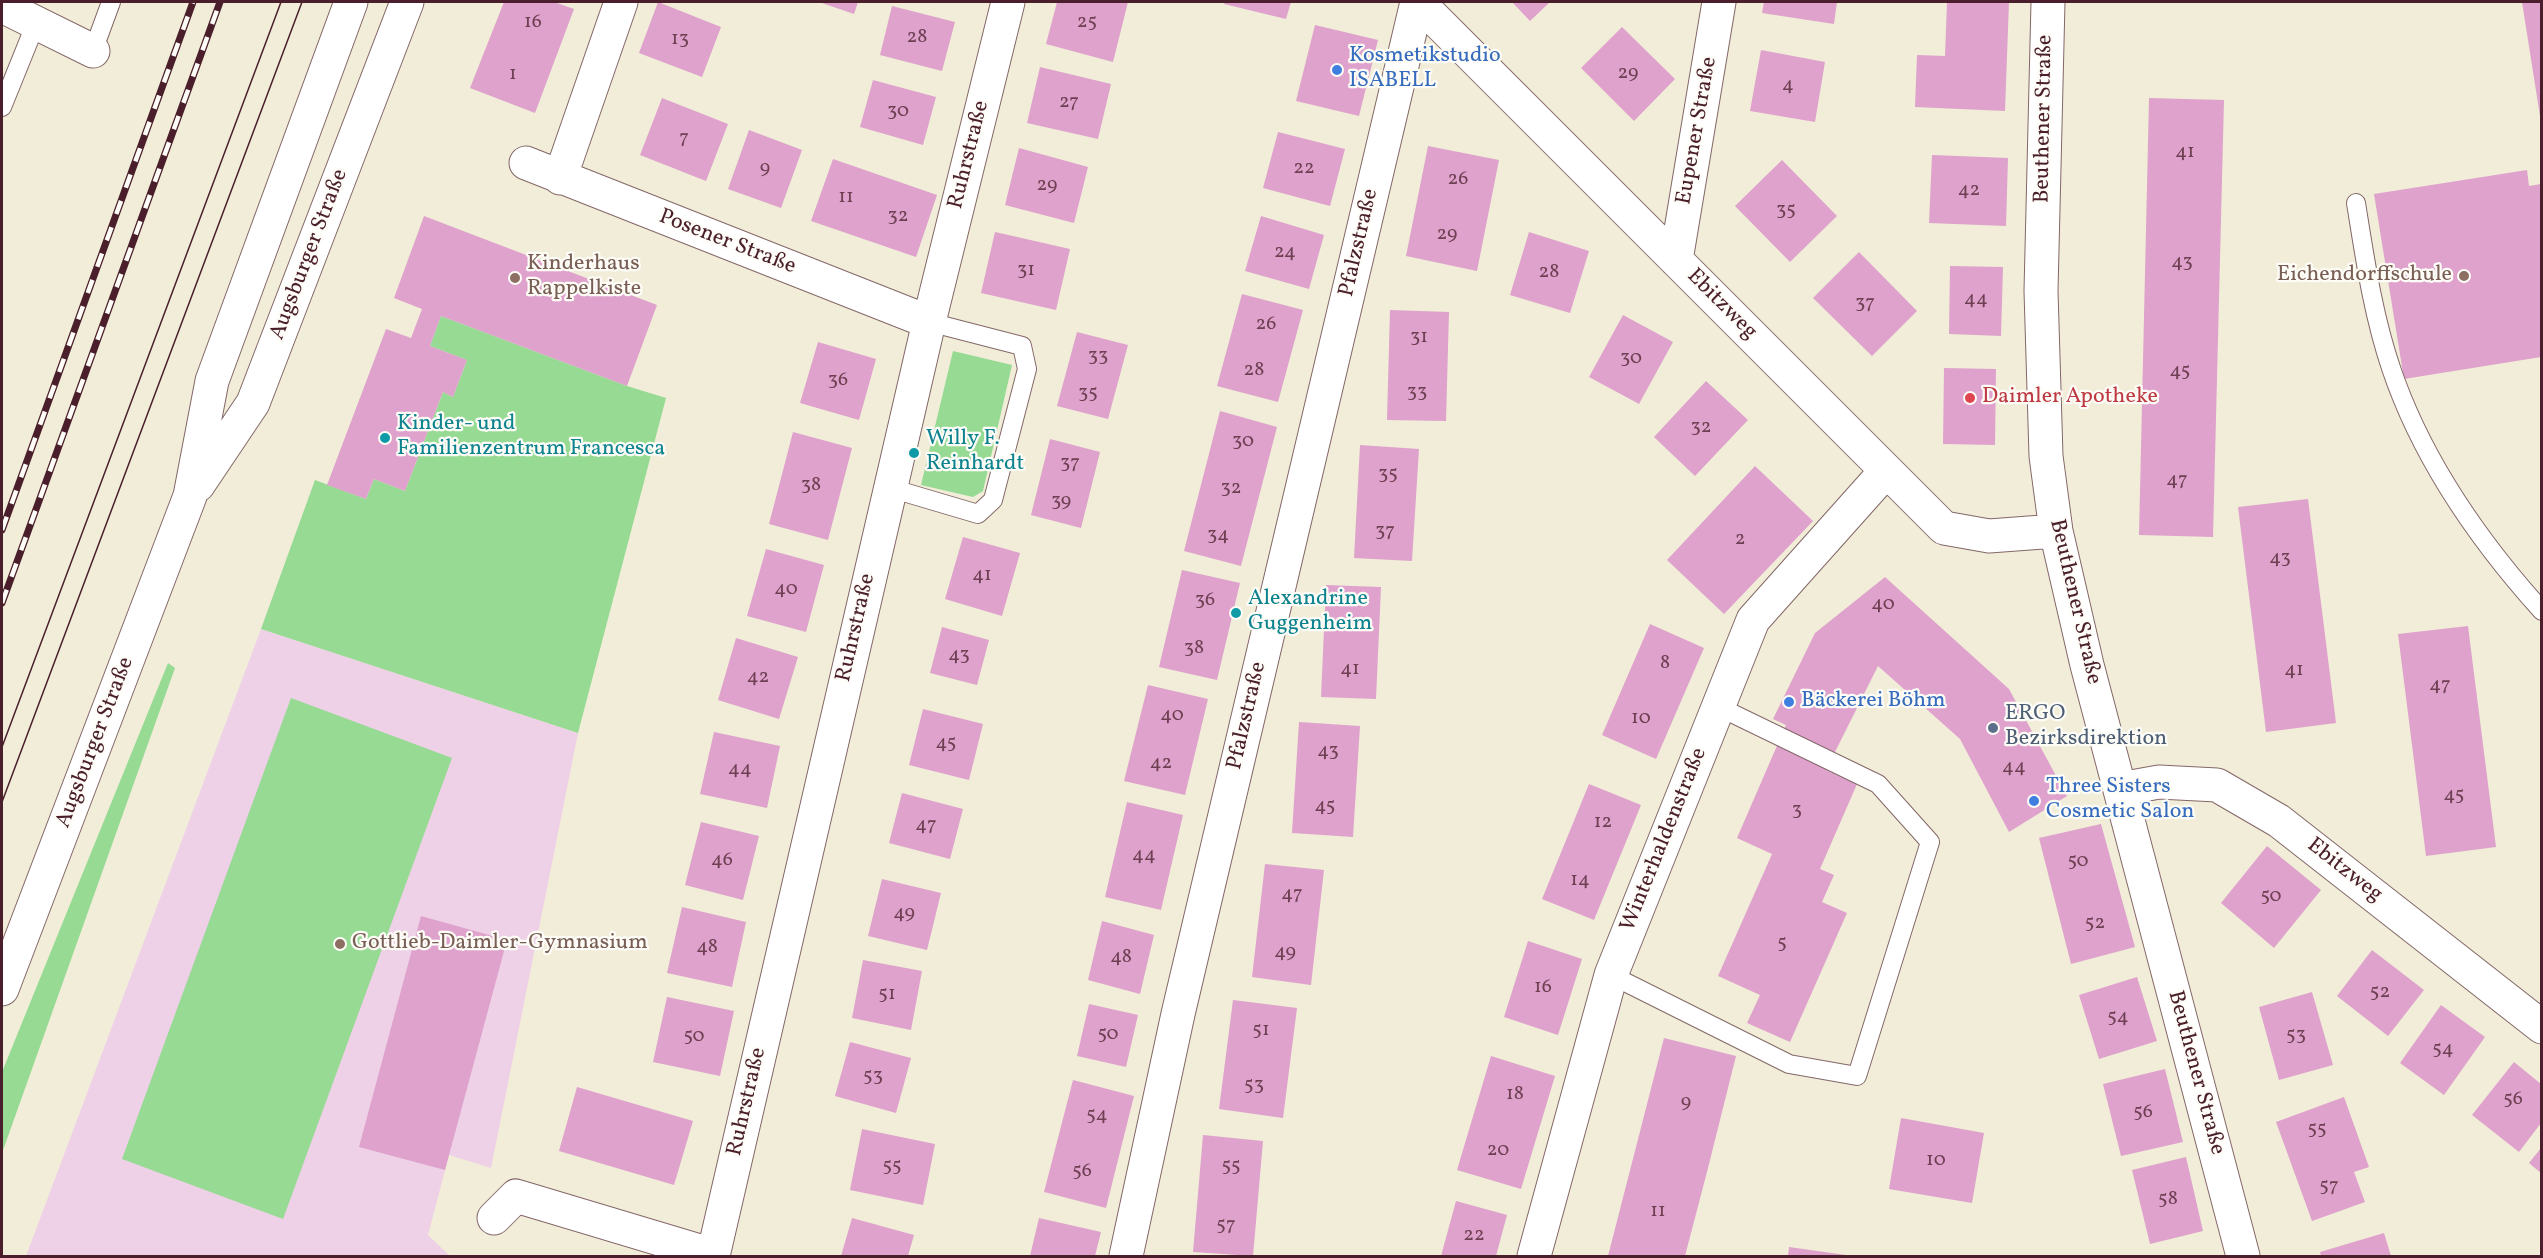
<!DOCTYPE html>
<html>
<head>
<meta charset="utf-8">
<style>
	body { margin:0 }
	#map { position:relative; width:2543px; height:1258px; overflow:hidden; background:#f1edd8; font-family:Vollkorn,serif }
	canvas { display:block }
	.frame { position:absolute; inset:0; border:3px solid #4a1f2b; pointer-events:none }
</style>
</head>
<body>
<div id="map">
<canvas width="2543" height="1258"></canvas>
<div class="frame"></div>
</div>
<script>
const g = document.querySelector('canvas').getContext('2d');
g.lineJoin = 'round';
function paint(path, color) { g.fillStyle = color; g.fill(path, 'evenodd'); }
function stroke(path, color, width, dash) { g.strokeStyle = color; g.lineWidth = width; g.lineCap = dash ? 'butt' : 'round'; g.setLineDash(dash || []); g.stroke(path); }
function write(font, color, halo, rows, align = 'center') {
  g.font = font + ' Vollkorn,serif'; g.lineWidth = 4.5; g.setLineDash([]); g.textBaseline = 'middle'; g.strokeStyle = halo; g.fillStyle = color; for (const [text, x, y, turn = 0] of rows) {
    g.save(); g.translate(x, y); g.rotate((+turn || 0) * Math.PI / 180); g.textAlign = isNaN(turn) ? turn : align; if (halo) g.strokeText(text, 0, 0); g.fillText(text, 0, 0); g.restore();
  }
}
const built = new Path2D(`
	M261,629L578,733L491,1168L449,1155L428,1235L450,1256H26Z`);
const green = new Path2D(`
	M441,316L627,386L666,398L578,733L261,629L315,480L366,499L374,479L405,491L443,392L453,397L467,360L430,346Z
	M953,351L1012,365L983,491L973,497L921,485Z
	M168,663L175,668L2,1153V1072Z
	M291,698L452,758L283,1219L122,1159Z`);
const building = new Path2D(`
	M504,2H554L574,9L535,113L470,88Z
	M658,2L721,27L702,77L639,53Z
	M819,2H858L854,14Z
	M1057,2H1128L1113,62L1046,44Z
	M1225,2H1291L1286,19L1224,4Z
	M1512,2H1550L1530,21Z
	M1764,2H1837L1834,24L1762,13Z
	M1947,2H2009L2005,111L1915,107L1917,55L1945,56Z
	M2522,2H2541V116H2540Z
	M892,6L955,22L942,71L880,55Z
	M1315,25L1378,40L1359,116L1296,101Z
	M1622,27L1675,79L1634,121L1581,68Z
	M1761,50L1825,62L1815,122L1750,111Z
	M1040,67L1111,84L1098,139L1027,123Z
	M873,80L936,97L923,145L860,127Z
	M662,98L728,124L706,181L640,155Z
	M2149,98L2224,100L2213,537L2139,535Z
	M749,130L802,150L781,208L728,189Z
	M1278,132L1345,149L1330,206L1263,188Z
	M1428,146L1499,160L1477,271L1406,256Z
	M1019,148L1088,167L1074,223L1005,205Z
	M1932,155L2008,158L2006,226L1929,223Z
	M833,159L937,195L916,257L811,221Z
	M1782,160L1837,216L1790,262L1735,206Z
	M2527,170L2529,186L2541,184V357L2404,379L2374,194Z
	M424,216L657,305L627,386L441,316L430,346L467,360L453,397L443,392L405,491L374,479L366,499L327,485L386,329L411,338L422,309L394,298Z
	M1261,216L1324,235L1309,289L1245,271Z
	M995,232L1070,249L1056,310L981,293Z
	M1529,232L1589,251L1570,313L1510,295Z
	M1859,252L1917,311L1872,356L1813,298Z
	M1950,266L2003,267L2001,336L1949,334Z
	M1242,294L1303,310L1278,402L1217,386Z
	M1390,310L1449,312L1446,421L1387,420Z
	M1623,315L1673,342L1639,404L1589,377Z
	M1077,332L1128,345L1108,419L1057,406Z
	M818,342L876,359L859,420L800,403Z
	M1944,368L1996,369L1995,445L1943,444Z
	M1706,381L1748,420L1695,476L1654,437Z
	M1220,411L1277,427L1241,566L1184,551Z
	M793,432L852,448L828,540L769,524Z
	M1050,439L1100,452L1081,528L1031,515Z
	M1360,445L1419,449L1412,561L1354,558Z
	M1755,466L1813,521L1724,614L1667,560Z
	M2308,499L2336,723L2266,732L2238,507Z
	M963,537L1020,553L1002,616L945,599Z
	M766,549L824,565L806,632L747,616Z
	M1182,570L1240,583L1217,680L1159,667Z
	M1885,577L2009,689L2067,796L2009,832L1960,739L1878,666L1826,770L1857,784L1820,869L1834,875L1822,902L1847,913L1790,1042L1747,1023L1760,995L1718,976L1772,854L1737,838L1786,725L1773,719L1815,633Z
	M1326,585L1381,587L1376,699L1321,697Z
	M1650,624L1704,648L1656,759L1602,735Z
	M2468,626L2496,847L2426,856L2398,634Z
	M942,627L989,640L977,685L930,673Z
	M736,638L798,657L779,719L718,700Z
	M1148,685L1208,699L1185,795L1124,781Z
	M923,709L983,724L969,780L909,765Z
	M1299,722L1360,726L1353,837L1292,833Z
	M714,732L780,746L767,808L700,794Z
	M1589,784L1641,805L1594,920L1542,899Z
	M902,793L963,809L950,859L889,843Z
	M1127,802L1183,815L1161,910L1105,897Z
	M701,822L759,836L743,900L685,885Z
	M2101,824L2135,947L2071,964L2039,838Z
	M2267,846L2321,890L2274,948L2221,903Z
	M1265,864L1324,870L1311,985L1252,977Z
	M882,879L941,893L927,950L868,936Z
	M682,907L746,922L732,987L667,973Z
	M421,916L507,940L445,1170L359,1147Z
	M1102,921L1154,935L1140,994L1088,980Z
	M1528,941L1582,959L1558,1035L1504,1017Z
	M2372,950L2424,990L2388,1036L2337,996Z
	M863,960L922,971L911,1030L852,1018Z
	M2137,977L2157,1041L2099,1059L2079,995Z
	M2312,992L2333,1065L2279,1080L2259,1007Z
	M667,997L734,1011L720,1076L653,1062Z
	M1233,1000L1297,1008L1283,1118L1219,1109Z
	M1089,1004L1138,1015L1126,1067L1077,1056Z
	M2441,1005L2485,1037L2444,1095L2400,1063Z
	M1664,1038L1736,1056L1708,1168L1685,1256H1608Z
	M850,1042L911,1058L896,1113L835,1096Z
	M1491,1056L1555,1076L1521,1189L1457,1170Z
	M2514,1062L2541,1084V1123L2519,1152L2472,1115Z
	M2165,1069L2183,1142L2121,1156L2103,1084Z
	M1073,1080L1134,1096L1106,1208L1044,1192Z
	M577,1087L693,1121L674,1185L559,1151Z
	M2344,1097L2369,1167L2354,1172L2365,1202L2312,1221L2276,1122Z
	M1901,1118L1984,1133L1972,1203L1889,1189Z
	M862,1129L935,1144L923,1205L850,1190Z
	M1203,1135L1263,1141L1253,1256L1193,1252Z
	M2541,1148V1173L2529,1163Z
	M2186,1157L2203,1231L2150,1244L2132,1170Z
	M1456,1201L1507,1215L1496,1256H1441Z
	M852,1218L914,1235L908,1256H841Z
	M1039,1218L1101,1232L1095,1256H1030Z
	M2384,1233L2391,1256H2321L2320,1252Z
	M1789,1247L1846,1255L1845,1256H1788Z`);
const service = new Path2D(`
	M93,51L111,2
	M2,107L36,23
	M2356,203C2365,259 2373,315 2391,368C2422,460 2478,540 2542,611
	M890,488L978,514L993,500L1027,369L1022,346L929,322
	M1611,975L1789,1064L1857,1076L1930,842L1878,784L1719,707`);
const minor = new Path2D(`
	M1418,2L1944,528L1989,536L2056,531
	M2048,2L2041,291L2046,456L2056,531L2087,665L2243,1256
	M2,6L93,51
	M526,163L929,322
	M560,178L621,2
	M1676,260L1719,2
	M2120,789L2159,782L2217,785L2279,821L2542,1027
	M494,1218L516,1196L713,1255
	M713,1256L929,322L1008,2
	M1126,1256L1178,1014L1417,2
	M1534,1256L1611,975L1753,620L1886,471`);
const secondary = new Path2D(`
	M198,485L253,403L407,2
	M2,989L190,496L212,381L351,2`);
const tram = new Path2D(`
	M2,747L281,2
	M2,802L302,2`);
const rail = new Path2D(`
	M2,530L193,2
	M2,603L220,2`);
const markers = [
	[1337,70,6,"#3f7fe0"],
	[2464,276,6,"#8d6e63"],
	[515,278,6,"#8d6e63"],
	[1970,398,6,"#e0444e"],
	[385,438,6,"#0f9aa8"],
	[914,453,6,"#0f9aa8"],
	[1236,613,6,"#0f9aa8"],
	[1789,702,6,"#3f7fe0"],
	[1993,728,6,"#5c6f8a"],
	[2034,801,6,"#3f7fe0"],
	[340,944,6,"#8d6e63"]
];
const numberNames = [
	["16",533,23],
	["25",1087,23],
	["28",917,38],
	["13",680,40],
	["29",1628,74],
	["1",513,75],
	["4",1788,86],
	["27",1069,103],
	["30",898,112],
	["7",684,139],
	["41",2185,153],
	["9",765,169],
	["22",1304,169],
	["26",1458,180],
	["29",1047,186],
	["42",1969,191],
	["11",846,198],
	["35",1786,211],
	["32",898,217],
	["29",1447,235],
	["24",1285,253],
	["43",2182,263],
	["31",1026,271],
	["28",1549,273],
	["44",1976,300],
	["37",1865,304],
	["26",1266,325],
	["31",1419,338],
	["33",1098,357],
	["30",1631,359],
	["28",1254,371],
	["45",2180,372],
	["36",838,381],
	["33",1417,393],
	["35",1088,394],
	["32",1701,428],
	["30",1243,442],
	["37",1070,464],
	["35",1388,475],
	["47",2177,481],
	["38",811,486],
	["32",1231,489],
	["39",1061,502],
	["37",1385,532],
	["34",1218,536],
	["2",1740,540],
	["43",2280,559],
	["41",982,576],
	["40",786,590],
	["36",1205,601],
	["40",1883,605],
	["38",1194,649],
	["43",959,656],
	["8",1665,664],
	["41",1350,670],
	["41",2294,671],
	["42",758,678],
	["47",2440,686],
	["40",1172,716],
	["10",1641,719],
	["45",946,744],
	["43",1328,752],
	["42",1161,764],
	["44",2014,768],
	["44",740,770],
	["45",2454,796],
	["45",1325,807],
	["3",1797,811],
	["12",1603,823],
	["47",926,826],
	["44",1144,856],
	["46",722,861],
	["50",2078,862],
	["14",1580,881],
	["47",1292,895],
	["50",2271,897],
	["49",904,914],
	["52",2095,924],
	["5",1782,944],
	["48",707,948],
	["49",1285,953],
	["48",1121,958],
	["16",1543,988],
	["52",2380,993],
	["51",887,995],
	["54",2118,1018],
	["51",1261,1031],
	["50",1108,1035],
	["53",2296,1036],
	["50",694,1037],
	["54",2443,1050],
	["53",873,1077],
	["53",1254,1086],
	["18",1515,1095],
	["56",2513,1100],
	["9",1686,1103],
	["56",2143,1113],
	["54",1097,1116],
	["55",2317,1130],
	["20",1498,1151],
	["10",1936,1161],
	["55",892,1167],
	["55",1231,1167],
	["56",1082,1172],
	["57",2329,1187],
	["58",2168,1200],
	["11",1658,1212],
	["57",1226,1226],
	["22",1474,1236]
];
const shopNames = [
	["Kosmetikstudio",1349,57],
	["ISABELL",1349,82],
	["Bäckerei Böhm",1801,702],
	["Three Sisters",2046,788],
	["Cosmetic Salon",2046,813]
];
const streetNames = [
	["Beuthener Straße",2045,119,-89],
	["Eupener Straße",1698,131,-80],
	["Ruhrstraße",970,155,-76],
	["Posener Straße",727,243,21],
	["Pfalzstraße",1360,243,-77],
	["Augsburger Straße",310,255,-69],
	["Ebitzweg",1721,305,45],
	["Beuthener Straße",2074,602,77],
	["Ruhrstraße",857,628,-77],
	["Pfalzstraße",1248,716,-77],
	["Augsburger Straße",96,743,-69],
	["Winterhaldenstraße",1665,840,-68],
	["Ebitzweg",2344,871,38],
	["Beuthener Straße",2195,1073,75],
	["Ruhrstraße",748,1102,-77]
];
const educationNames = [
	["Kinderhaus",527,265],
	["Rappelkiste",527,290],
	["Eichendorffschule",2452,276,"right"],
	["Gottlieb-Daimler-Gymnasium",352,944]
];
const healthNames = [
	["Daimler Apotheke",1982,398]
];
const cultureNames = [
	["Kinder- und",397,425],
	["Familienzentrum Francesca",397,450],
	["Willy F.",926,440],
	["Reinhardt",926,465],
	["Alexandrine",1248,600],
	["Guggenheim",1248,625]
];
const serviceNames = [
	["ERGO",2005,715],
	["Bezirksdirektion",2005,740]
];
paint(built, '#eed0e7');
paint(green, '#96da93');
paint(building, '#dea2cc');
stroke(service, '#846768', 20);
stroke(minor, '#846768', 35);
stroke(secondary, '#846768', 35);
stroke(service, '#fff', 18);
stroke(minor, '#fff', 33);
stroke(secondary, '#fff', 33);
stroke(tram, '#4a1f2b', 1.5);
stroke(rail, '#4a1f2b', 7);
stroke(rail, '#fdfcf7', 4.5, [14]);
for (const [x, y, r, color] of markers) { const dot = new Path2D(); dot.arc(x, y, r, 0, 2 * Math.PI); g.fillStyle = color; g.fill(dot); stroke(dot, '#fdfcf7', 2); }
write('20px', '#6f4053', null, numberNames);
write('22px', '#366cbe', '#fdfcf7', shopNames, 'left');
write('22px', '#4a1f2b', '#fdfcf7', streetNames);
write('22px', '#785e54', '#fdfcf7', educationNames, 'left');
write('22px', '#be3a42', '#fdfcf7', healthNames, 'left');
write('22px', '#0d838f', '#fdfcf7', cultureNames, 'left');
write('22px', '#4e5e75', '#fdfcf7', serviceNames, 'left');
</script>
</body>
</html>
